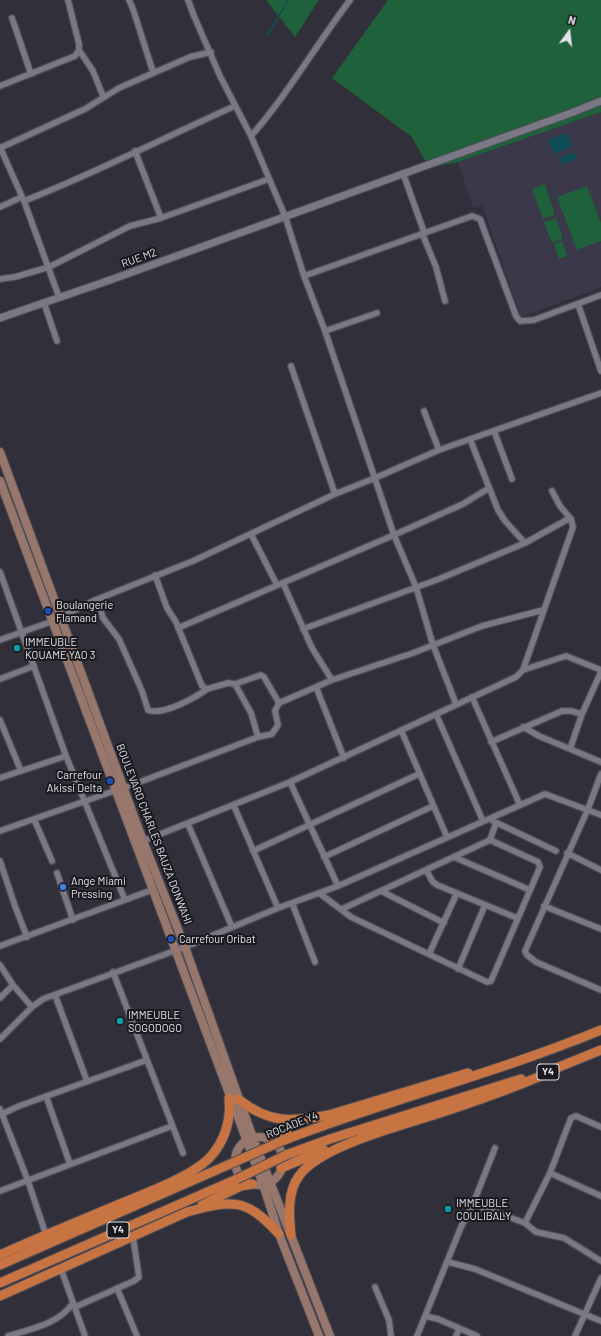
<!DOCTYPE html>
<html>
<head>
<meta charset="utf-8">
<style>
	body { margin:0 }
	#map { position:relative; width:601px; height:1336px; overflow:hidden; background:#31303a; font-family:Barlow,sans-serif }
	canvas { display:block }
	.north { position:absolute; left:549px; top:12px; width:40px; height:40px; -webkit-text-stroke:3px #19181d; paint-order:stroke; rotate:15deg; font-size:11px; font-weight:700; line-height:16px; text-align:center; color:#e3e2e9 }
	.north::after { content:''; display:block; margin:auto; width:14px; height:18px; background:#e3e2e9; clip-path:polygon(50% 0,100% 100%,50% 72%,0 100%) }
</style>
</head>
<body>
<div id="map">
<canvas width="601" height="1336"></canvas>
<div class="north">N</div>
</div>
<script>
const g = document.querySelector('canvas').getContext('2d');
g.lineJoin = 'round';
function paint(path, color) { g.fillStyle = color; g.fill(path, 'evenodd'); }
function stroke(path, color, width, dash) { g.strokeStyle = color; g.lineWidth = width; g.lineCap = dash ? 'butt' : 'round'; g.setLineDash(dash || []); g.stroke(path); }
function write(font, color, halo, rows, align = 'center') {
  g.font = font + ' Barlow,sans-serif'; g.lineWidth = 4; g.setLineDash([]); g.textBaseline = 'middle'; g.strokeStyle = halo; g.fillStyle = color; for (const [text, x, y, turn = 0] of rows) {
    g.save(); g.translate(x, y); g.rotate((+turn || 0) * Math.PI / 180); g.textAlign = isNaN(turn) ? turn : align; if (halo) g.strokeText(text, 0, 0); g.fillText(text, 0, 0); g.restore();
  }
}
const built = new Path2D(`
	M601,112V287L521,317L482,205L473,208L458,162Z`);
const green = new Path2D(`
	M266,0H319L295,37Z
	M388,0H601V112L458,162L429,168L412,137L332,78Z
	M545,184L555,215L543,219L532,189Z
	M587,186L601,223V241L577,250L557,197Z
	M556,218L563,239L552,243L544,222Z
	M562,241L567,256L559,259L554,244Z`);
const water = new Path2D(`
	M567,133L573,146L554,154L548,140Z
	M574,152L576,159L562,165L559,158Z`);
const stream = new Path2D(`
	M267,36L288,0`);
const minor = new Path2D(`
	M129,0L133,9L153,72
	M188,0L194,16L220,76L251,136L285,216L304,276L325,331L394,535L416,587L433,645L456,704
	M12,18L31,74
	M79,50L93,71L103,96
	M0,86L75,56L79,50V44L68,0
	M251,136C288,94 316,45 350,0
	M0,147L24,201L59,297
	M0,148L85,109L119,88L190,57L211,52
	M135,151L161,218
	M403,173L424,232
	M24,201C96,173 165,137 235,106
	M0,207L22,197
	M422,233L436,267L445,301
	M304,276L472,216L480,219L516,316L520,321L534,320L601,295
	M0,279L15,277L49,267L130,226L161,218L269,179
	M44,303L57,341
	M578,304L601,371
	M325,331L377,313
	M291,366L335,494
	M424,411L439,450
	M494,431L512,479
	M470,439L498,510L505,521L525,543L570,518
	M251,534L277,585
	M0,572L66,756L125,900
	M155,575L167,608L176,622L202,686L207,689L228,683L235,684L251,713L258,737
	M283,583L312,648L332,680
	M98,600L103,618L119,639L142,691L148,710C162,716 195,698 207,689
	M178,628L394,535L463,504L489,488
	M303,629L439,579L525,543
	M0,640L53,621L93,601L193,561L335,494L375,478L439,450L601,393
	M523,670L566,656L601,670
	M0,679L34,666
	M235,684L261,675L264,677L279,703
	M316,687L344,758
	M472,697L520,805
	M436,714L483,821
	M0,720L21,771
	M523,727L539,736L601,762
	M401,730L447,837
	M491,742L562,711H571L582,714
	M570,749L582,714L601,672
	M601,774L588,809L525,951L527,955L536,962L601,990
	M0,778L66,756
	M290,782L338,886
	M124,788L258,737L272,734L278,725L275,711L279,703L332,680L413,653L482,626L543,610
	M234,806L278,908
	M34,819L52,861
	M493,821L556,851
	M188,824L232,927
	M0,831L114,791
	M143,841L290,782L516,677L523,670L573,527L571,519L560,506L552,491
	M253,851L419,774
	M567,853L601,870
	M324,857L433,806
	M454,857L530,890
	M0,861L15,906L27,937
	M426,870L433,882L437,885L517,918
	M57,873L73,920
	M381,891L444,923
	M319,893L351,917L487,982L491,981L540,867L538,862L490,840
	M292,903L315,962
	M544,906L601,929
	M342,909L490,840L496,823
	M0,946L152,890
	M429,954L457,893
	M0,965L13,985L32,1007
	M458,969L485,905
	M113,972L183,1153
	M55,995L87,1081
	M0,998L13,985
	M0,1039L32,1007L43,999L185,947L278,908L338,886L545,794L601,815
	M46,1096L70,1164
	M0,1109L28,1181L46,1235
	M0,1115L19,1106L147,1060
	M601,1127L576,1116L571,1118L550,1173L601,1196
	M0,1191L172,1126
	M473,1204L525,1223L536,1232L564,1238L601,1261
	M525,1223L550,1173
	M448,1262L475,1269L601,1321
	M61,1269L85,1336
	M375,1287L389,1320L391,1336
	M117,1288L137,1336
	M75,1307L134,1281L139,1277L133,1237
	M425,1316L438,1319L477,1336
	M8,1336C31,1329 59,1324 73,1303
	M417,1336L461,1227L473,1204L495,1148
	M456,1336L459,1329
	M575,1336L601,1278`);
const tertiary = new Path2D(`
	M0,318L113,279L571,113L601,101`);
const secondary = new Path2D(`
	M0,452L143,841L185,947L253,1138L330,1336
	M0,481L263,1184L279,1234L319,1336
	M235 1161a24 24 0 1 1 48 0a24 24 0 1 1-48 0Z`);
const trunk = new Path2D(`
	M549,1071L601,1050
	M238,1099C270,1124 291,1122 329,1115L468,1073
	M271,1141L287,1133
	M282,1141C387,1100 497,1073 601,1030
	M286,1155L330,1139L521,1079
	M281,1168L324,1150
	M202,1205L241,1186L252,1184
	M291,1235C289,1217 287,1192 299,1176C321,1144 412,1123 449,1110C485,1098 520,1086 554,1070
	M0,1255C38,1238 77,1222 115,1206C141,1195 195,1176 212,1155C226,1138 231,1119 229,1098
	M0,1265L230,1164
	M0,1283L237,1179
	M0,1296L187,1212C233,1200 245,1197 279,1234`);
const trunkBridge = new Path2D(`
	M230,1164L282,1141
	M237,1179L286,1155`);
const markers = [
	[48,611,4,"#1a4fb4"],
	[17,648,4,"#0f9aa8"],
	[110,781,4,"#1a4fb4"],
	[63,887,4,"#3f7fe0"],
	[171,939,4,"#1a4fb4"],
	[120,1021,4,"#0f9aa8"],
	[448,1209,4,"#0f9aa8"]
];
const shields = [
	[548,1072,22],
	[118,1230,22]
];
const shieldNames = [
	["Y4",548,1072],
	["Y4",118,1230]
];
const streetNames = [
	["RUE M2",139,258,-20],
	["BOULEVARD CHARLES BAUZA DONWAHI",154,834,69],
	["ROCADE Y4",292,1125,-22]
];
const poiNames = [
	["Boulangerie",56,605],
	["Flamand",56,618],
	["IMMEUBLE",25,642],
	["KOUAME YAO 3",25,655],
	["Carrefour",102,775,"right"],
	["Akissi Delta",102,788,"right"],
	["Ange Miami",71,881],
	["Pressing",71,894],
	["Carrefour Oribat",179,939],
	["IMMEUBLE",128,1015],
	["SOGODOGO",128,1028],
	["IMMEUBLE",456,1203],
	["COULIBALY",456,1216]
];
paint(built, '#3b3849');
paint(green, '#1e613a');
paint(water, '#0f4e57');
stroke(stream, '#0f4e57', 1.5);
stroke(minor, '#4e4d55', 8);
stroke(tertiary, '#4e4d55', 9);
stroke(secondary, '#4e4d55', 10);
stroke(trunk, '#4e4d55', 11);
stroke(minor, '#7a7885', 5.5);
stroke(tertiary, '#7a7885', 7);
stroke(secondary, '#97766c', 8);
stroke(trunk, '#c87442', 9);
stroke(trunkBridge, '#4e4d55', 11, []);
stroke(trunkBridge, '#c87442', 9);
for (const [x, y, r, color] of markers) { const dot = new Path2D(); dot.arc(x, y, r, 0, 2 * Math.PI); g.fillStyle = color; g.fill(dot); stroke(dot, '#19181d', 1.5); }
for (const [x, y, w] of shields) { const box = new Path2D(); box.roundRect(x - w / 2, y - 8, w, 16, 3); g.fillStyle = '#19181d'; g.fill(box); stroke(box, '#e3e2e9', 1); }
write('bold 10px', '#e3e2e9', null, shieldNames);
write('11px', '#e3e2e9', '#19181d', streetNames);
write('11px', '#e3e2e9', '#19181d', poiNames, 'left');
</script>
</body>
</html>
